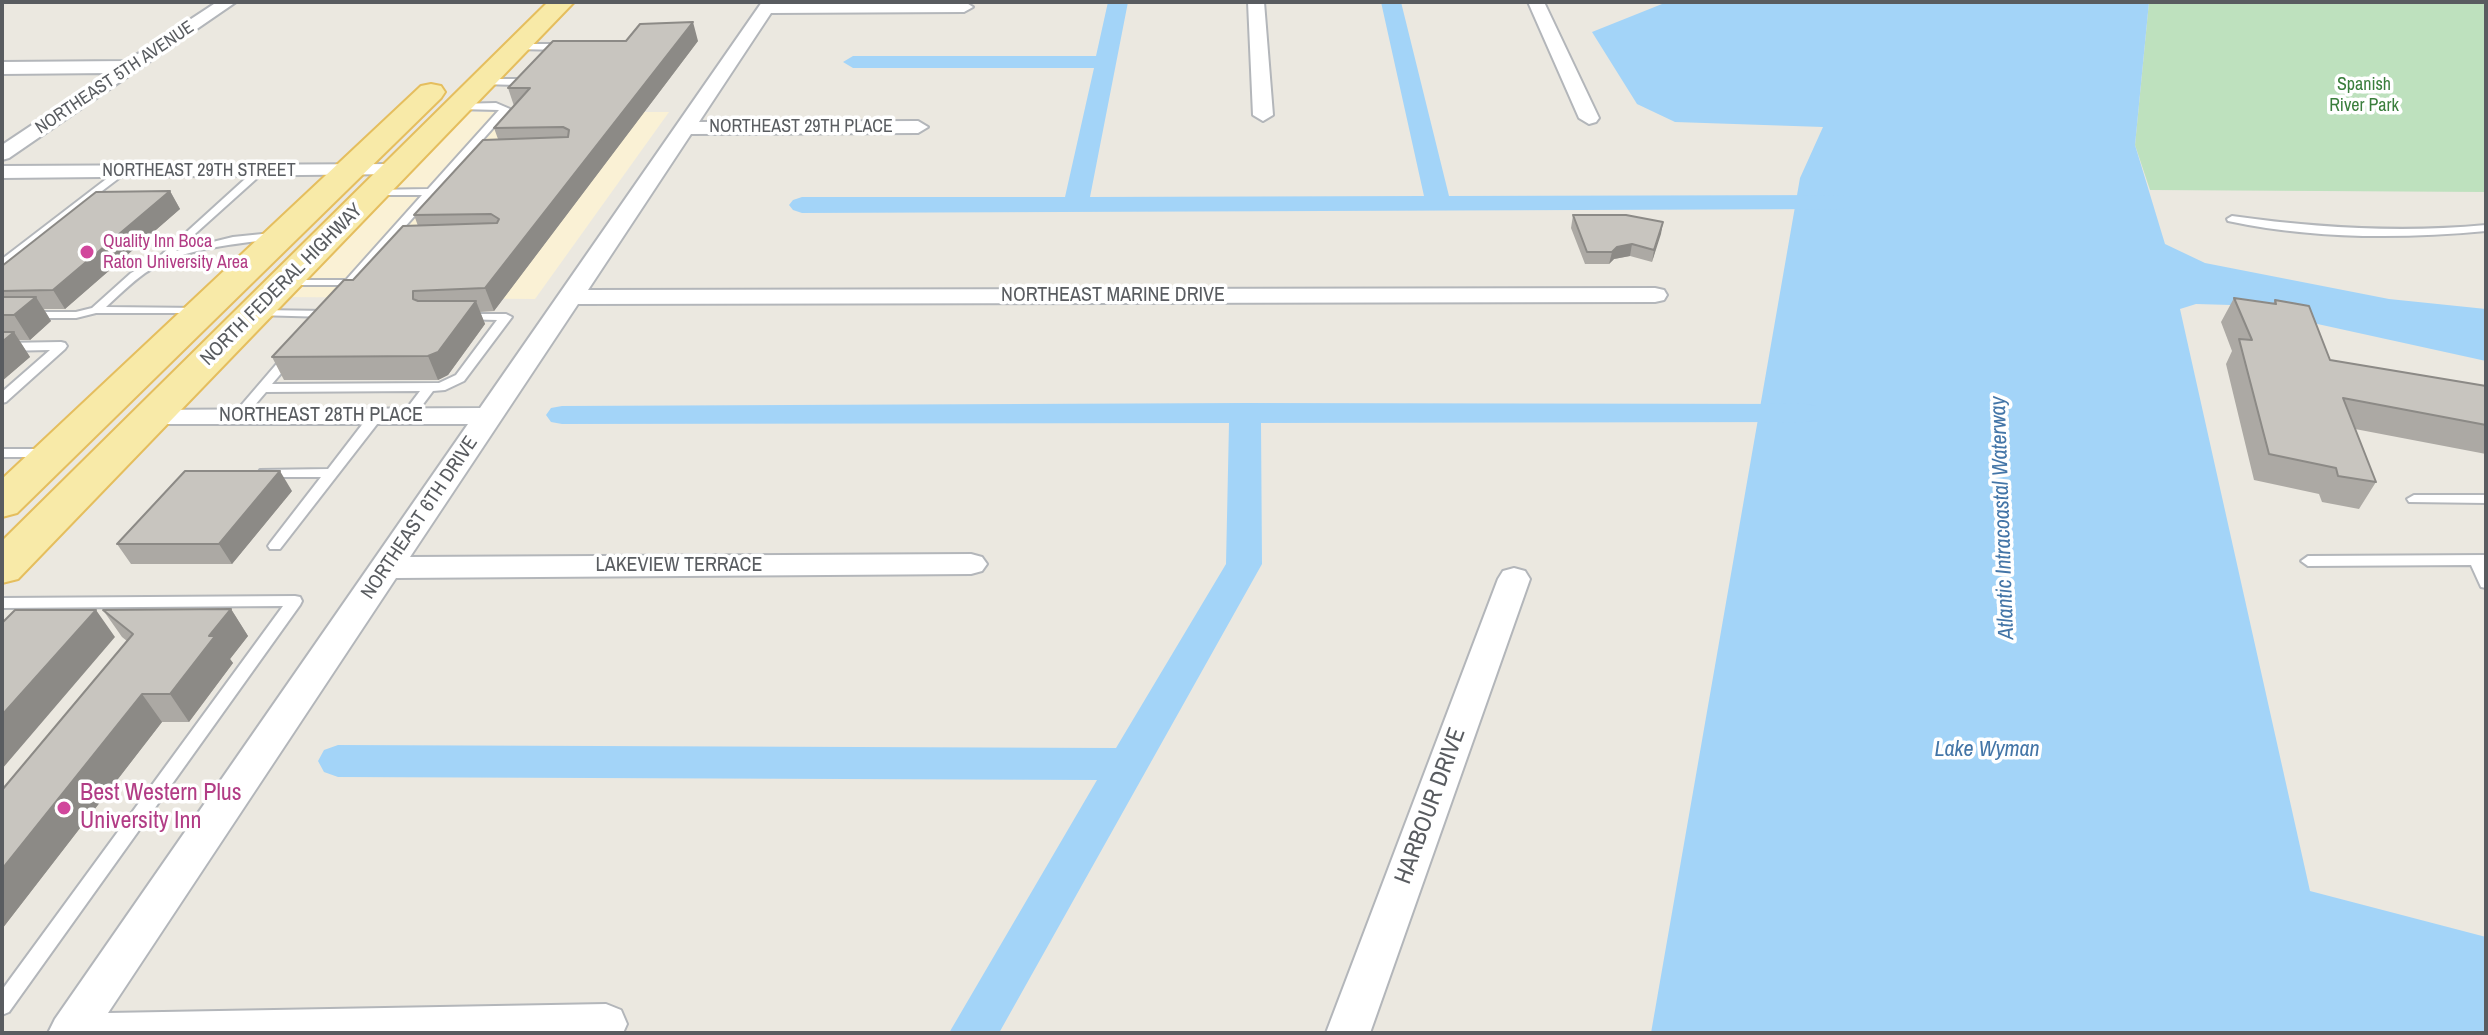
<!DOCTYPE html>
<html>
<head>
<meta charset="utf-8">
<style>
	body { margin:0 }
	#map { position:relative; width:2488px; height:1035px; overflow:hidden; background:#ebe8e0; font-family:"Archivo Narrow",sans-serif }
	canvas { display:block }
	.frame { position:absolute; inset:0; border:4px solid #595c60; pointer-events:none }
</style>
</head>
<body>
<div id="map">
<canvas width="2488" height="1035"></canvas>
<div class="frame"></div>
</div>
<script>
const g = document.querySelector('canvas').getContext('2d');
g.lineJoin = 'round';
function paint(path, color) { g.fillStyle = color; g.fill(path, 'evenodd'); }
function stroke(path, color, width, dash) { g.strokeStyle = color; g.lineWidth = width; g.lineCap = dash ? 'butt' : 'round'; g.setLineDash(dash || []); g.stroke(path); }
function write(font, color, halo, rows, align = 'center') {
  g.font = font + ' "Archivo Narrow",sans-serif'; g.lineWidth = 7; g.setLineDash([]); g.textBaseline = 'middle'; g.strokeStyle = halo; g.fillStyle = color; for (const [text, x, y, turn = 0] of rows) {
    g.save(); g.translate(x, y); g.rotate((+turn || 0) * Math.PI / 180); g.textAlign = isNaN(turn) ? turn : align; if (halo) g.strokeText(text, 0, 0); g.fillText(text, 0, 0); g.restore();
  }
}
const commercial = new Path2D(`
	M468,112H669L535,299L285,297Z`);
const green = new Path2D(`
	M2149,2H2486V192L2150,190L2135,145Z`);
const water = new Path2D(`
	M1667,2H2149L2135,145L2165,244L2205,263L2389,299L2486,309V361L2231,305L2196,304L2180,309L2310,891L2486,937V1033H1651L1800,178L1823,127L1675,122L1637,104L1592,32Z`);
const canal = new Path2D(`
	M1108,2H1128L1090,197L1424,196L1381,2H1401L1449,196L1842,195L1851,197L1854,202L1851,207L1842,209L802,213L793,210L789,205L793,200L802,197H1065L1094,68H853L843,62L853,56H1096Z
	M1245,403L1806,404L1817,406L1822,413L1817,420L1806,422L1261,423L1262,564L999,1033H949L1097,780L338,777L324,772L318,761L324,750L338,745L1116,748L1226,564L1229,423L562,424L551,422L546,415L551,408L562,406Z`);
const lane = new Path2D(`
	M517,44H565L569,47L565,50L514,49V45Z
	M483,79H518L522,82L518,85L480,84V80Z
	M496,103L510,109L353,285H280V281L284,280H346L422,195H374L370,194V190L428,189L499,110L459,109L454,106L456,104Z
	M256,169L265,171L176,251L233,237L282,232L286,233V237C238,245 187,245 145,273C131,283 119,295 106,307L200,308L206,311L204,313H96L76,318H2V312H76L92,308L131,273L158,258Z
	M118,170L127,172L2,267V259Z
	M2232,216C2317,228 2401,233 2486,225V231C2401,239 2312,239 2228,221L2227,219Z
	M259,310L328,311L334,314L328,317L255,315L253,313Z
	M463,314H506L512,317L464,381L445,390L433,391L412,419H402L401,416L420,391L266,392L243,419H233L232,416L286,353L290,352L296,356L272,384L439,383L456,375L497,320L459,319V315Z
	M61,342L65,343L67,346L65,349L6,402L2,403V392L50,350L2,351V343Z
	M376,412L382,416L381,419L280,549H270L268,546L270,543L321,477H265L260,476L258,473L260,470L328,469L371,413Z
	M2,449H46L53,453L46,457H2Z
	M2414,495H2486V503L2409,502L2407,499Z
	M2486,555V588L2481,587L2471,565L2308,566L2301,561L2308,556Z
	M295,596L300,597L302,601L300,605L9,1012L2,1015V990L283,606L2,608V598Z`);
const street = new Path2D(`
	M217,2H236L9,158L2,160V145L110,73L2,74V62L127,61Z
	M762,2H965L973,7L964,12L771,13L699,122L918,121L928,127L918,133L691,134L588,290L1655,288L1664,290L1667,295L1664,300L1655,302L578,304L410,557L971,554L982,557L987,564L982,571L971,574L396,578L108,1013L606,1004L621,1010L627,1024L623,1033H48L55,1019L468,424H152L142,422L138,416L142,410L480,408Z
	M1248,2H1264L1273,115L1263,121L1253,115Z
	M1528,2H1544L1599,118L1596,122L1589,124L1579,118Z
	M395,164L402,166L406,170L402,174L2,178V166Z
	M1514,568L1525,571L1530,579L1370,1033H1326L1498,579L1503,571Z`);
const primary = new Path2D(`
	M548,2H574L18,579L2,583V541Z
	M431,84L441,86L445,92L441,98L17,513L2,517V479L421,86Z`);
const wall = new Path2D(`
	M698,41L494,311L480,312L485,324L448,375L438,380H284L272,357L353,280L418,226L414,215L498,139L494,128L514,106L508,88Z
	M170,191L180,209L65,309H44L51,321L30,340H19L30,357L2,381V266Z
	M1573,215L1663,222L1652,262L1630,256L1614,259L1609,264H1585L1571,228Z
	M2234,298L2273,304L2275,300L2330,360L2486,386V454L2355,429L2376,482L2359,509L2322,502L2319,494L2254,480L2226,364L2232,351L2221,322Z
	M292,491L232,564H131L117,544Z
	M231,609L248,636L230,659L233,663L189,722H162L2,929V790L127,641L122,637L103,610Z`);
const shadedWall = new Path2D(`
	M693,22L698,41L494,311L485,288Z
	M170,191L180,209L65,309L53,290Z
	M1663,222L1661,234L1652,262L1654,250Z
	M1632,244L1630,256L1614,259L1609,264L1612,252L1617,247Z
	M36,297L51,321L30,340L14,315Z
	M476,301L485,324L448,375L438,380L428,356Z
	M14,332L30,357L2,381V337Z
	M280,471L292,491L232,564L219,544Z
	M231,609L248,636L230,659L233,663L189,722L170,694L209,636Z
	M96,610L115,637L2,769V715Z
	M142,694L162,722L2,929V869Z`);
const building = new Path2D(`
	M693,22L485,288L413,291V299L418,301H476L438,352L428,356L272,357L344,280H353L403,226L497,223L499,219L491,214L414,215L483,140L568,137L569,130L563,127L494,128L530,88H508L553,41H626L640,24Z
	M170,191L53,290L2,291V266L96,192Z
	M1573,215H1626L1663,222L1654,250L1632,244L1617,247L1612,252H1587Z
	M2,297H36L14,315H2Z
	M2234,298L2276,304L2275,300L2309,306L2330,360L2486,386V425L2343,398L2376,482L2338,476L2336,468L2269,454L2239,339L2252,340Z
	M2,332H14L2,342Z
	M185,471H280L219,544H117Z
	M231,609L209,636H215L170,694H142L2,869V790L133,634L103,610Z
	M15,610H96L2,715V623Z`);
const markers = [
	[87,252,8,"#d1479c"],
	[64,808,8,"#d1479c"]
];
const farStreetnames = [
	["NORTHEAST 5TH AVENUE",115,78,-34],
	["NORTHEAST 29TH PLACE",801,127],
	["NORTHEAST 29TH STREET",199,171]
];
const farParknames = [
	["Spanish",2364,85],
	["River Park",2364,106]
];
const farHotelnames = [
	["Quality Inn Boca",103,242],
	["Raton University Area",103,263]
];
const streetNames = [
	["NORTH FEDERAL HIGHWAY",282,285,-45],
	["NORTHEAST MARINE DRIVE",1113,296],
	["NORTHEAST 28TH PLACE",321,416],
	["NORTHEAST 6TH DRIVE",420,518,-56],
	["LAKEVIEW TERRACE",679,566]
];
const waterNames = [
	["Atlantic Intracoastal Waterway",2003,518,-92],
	["Lake Wyman",1987,750]
];
const nearHotelnames = [
	["Best Western Plus",80,794],
	["University Inn",80,822]
];
const nearStreetnames = [
	["HARBOUR DRIVE",1431,806,-70]
];
paint(commercial, '#faf1d5');
paint(green, '#bee1be');
paint(water, '#a3d4f8');
paint(canal, '#a3d4f8');
stroke(lane, '#b3b6ba', 4);
stroke(street, '#b3b6ba', 4);
stroke(primary, '#e5be5e', 4);
paint(lane, '#fff');
paint(street, '#fff');
paint(primary, '#f8eaa8');
paint(wall, '#aca9a4');
paint(shadedWall, '#8c8a86');
paint(building, '#c8c5bf');
stroke(building, '#8c8a86', 2);
for (const [x, y, r, color] of markers) { const dot = new Path2D(); dot.arc(x, y, r, 0, 2 * Math.PI); g.fillStyle = color; g.fill(dot); stroke(dot, '#fff', 3); }
write('18px', '#595c60', '#fff', farStreetnames);
write('18px', '#3a7e3c', '#fff', farParknames);
write('18px', '#b23c85', '#fff', farHotelnames, 'left');
write('20px', '#595c60', '#fff', streetNames);
write('italic 22px', '#4375a7', '#fff', waterNames);
write('24px', '#b23c85', '#fff', nearHotelnames, 'left');
write('24px', '#595c60', '#fff', nearStreetnames);
</script>
</body>
</html>
